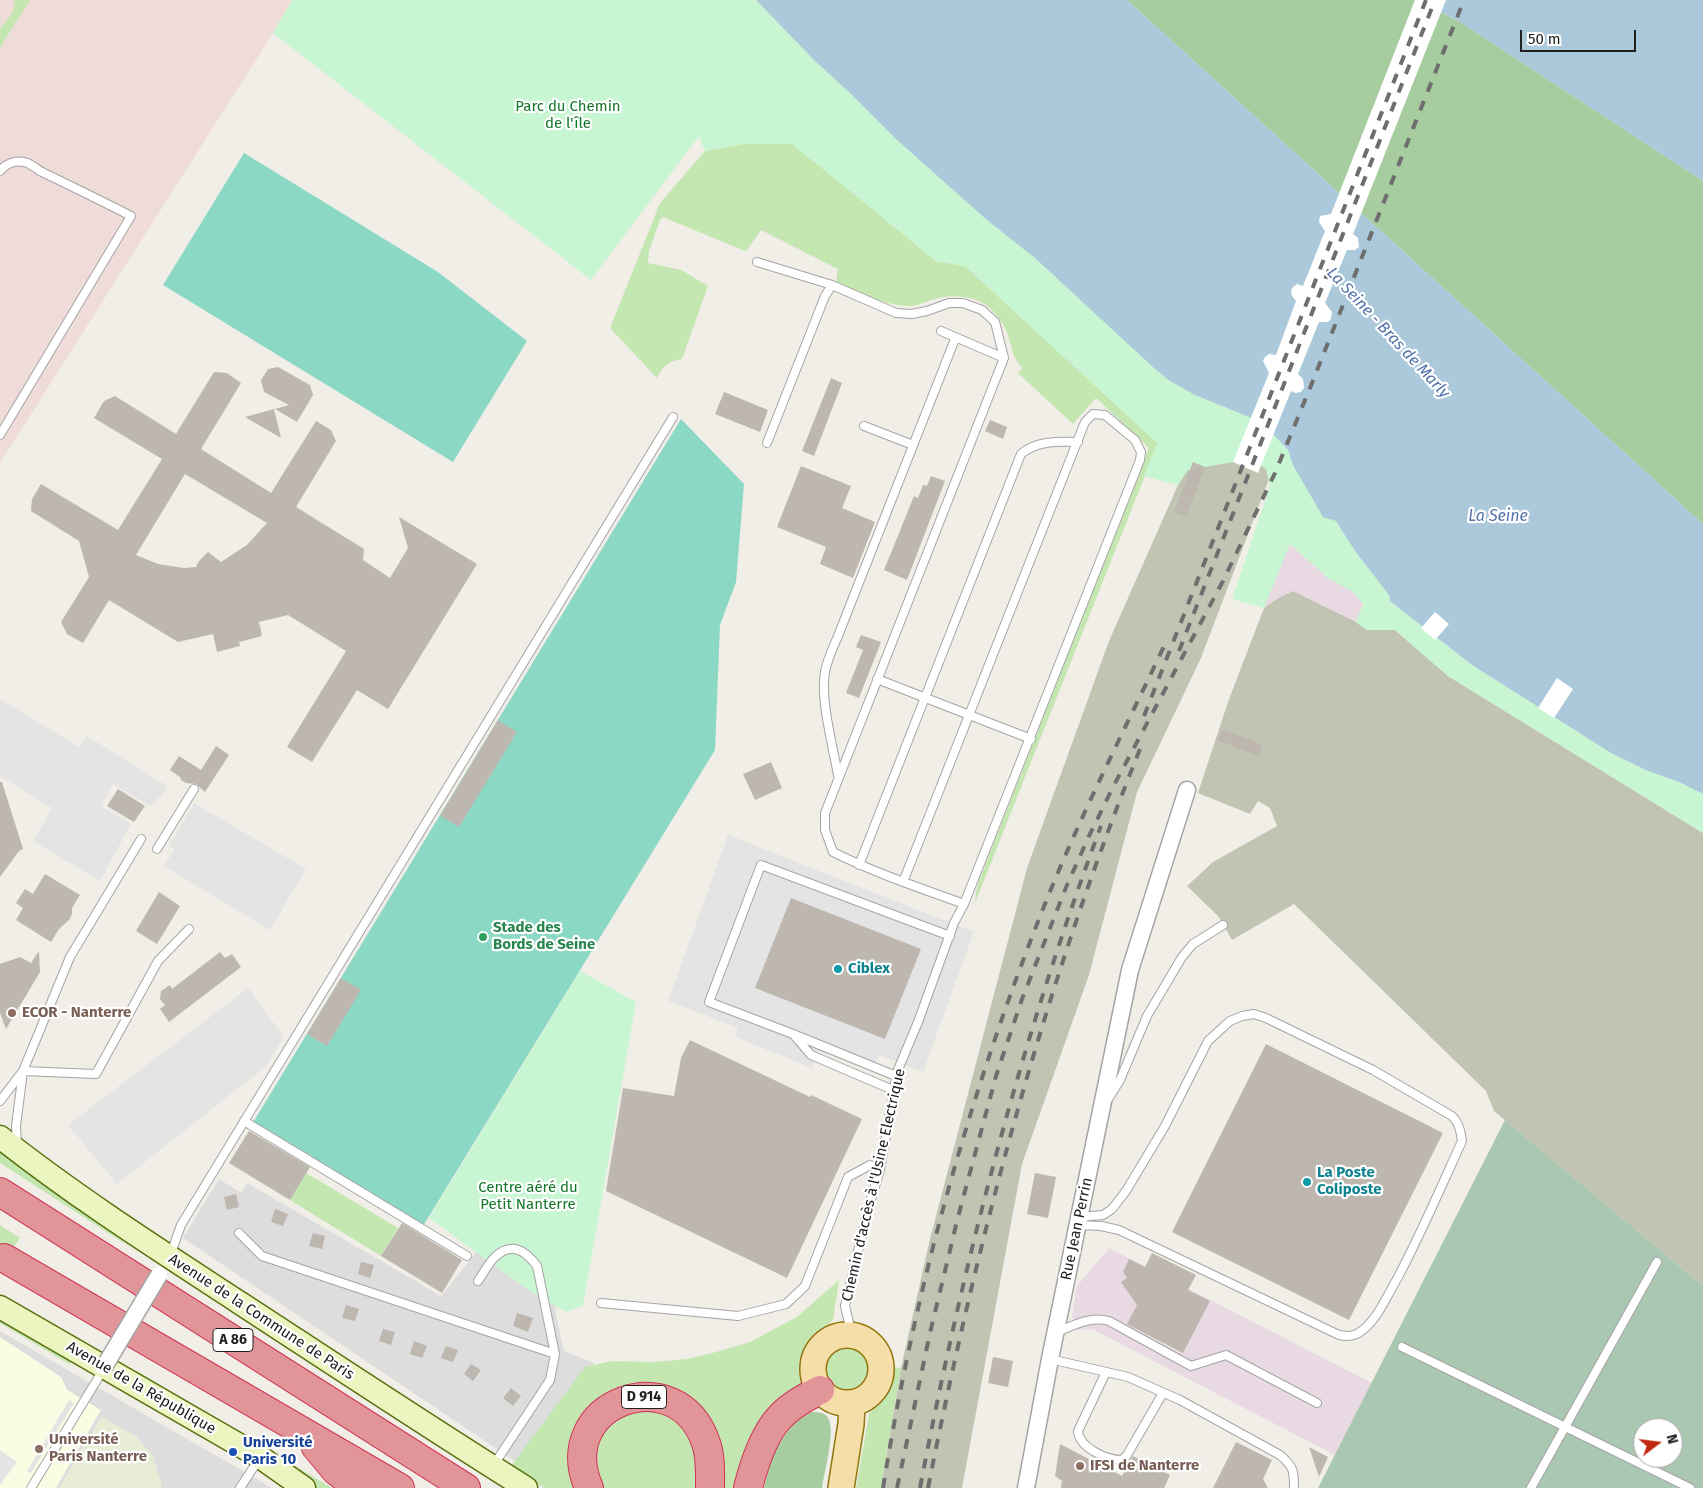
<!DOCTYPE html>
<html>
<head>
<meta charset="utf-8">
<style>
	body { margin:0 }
	#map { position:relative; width:1703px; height:1488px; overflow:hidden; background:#f0eee7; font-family:"Fira Sans",sans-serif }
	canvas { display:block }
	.north { position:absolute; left:1633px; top:1418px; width:50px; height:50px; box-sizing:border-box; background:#fff; border:1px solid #a6a6a6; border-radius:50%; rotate:75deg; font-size:14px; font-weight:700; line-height:20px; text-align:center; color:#202020 }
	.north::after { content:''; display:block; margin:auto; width:18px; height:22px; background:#c0280f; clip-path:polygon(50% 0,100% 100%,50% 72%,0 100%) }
	.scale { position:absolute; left:1520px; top:30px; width:116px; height:22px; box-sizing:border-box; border:2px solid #202020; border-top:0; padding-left:6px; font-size:15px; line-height:18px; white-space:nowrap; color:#202020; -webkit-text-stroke:4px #fff; paint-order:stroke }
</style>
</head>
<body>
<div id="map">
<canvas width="1703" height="1488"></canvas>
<div class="north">N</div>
<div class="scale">50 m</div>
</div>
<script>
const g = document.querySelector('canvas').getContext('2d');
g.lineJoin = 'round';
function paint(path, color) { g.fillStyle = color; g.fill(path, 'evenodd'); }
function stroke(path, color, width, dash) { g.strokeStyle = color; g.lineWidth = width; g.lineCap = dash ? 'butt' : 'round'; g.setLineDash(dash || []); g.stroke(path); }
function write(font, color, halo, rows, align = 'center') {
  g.font = font + ' "Fira Sans",sans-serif'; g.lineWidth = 4.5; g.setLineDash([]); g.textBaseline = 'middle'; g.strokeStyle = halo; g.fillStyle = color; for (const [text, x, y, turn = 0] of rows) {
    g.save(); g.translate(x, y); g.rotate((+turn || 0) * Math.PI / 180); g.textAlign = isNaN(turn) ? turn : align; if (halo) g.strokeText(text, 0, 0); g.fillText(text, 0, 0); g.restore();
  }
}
const residential = new Path2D(`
	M219,1179L241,1193L247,1183L441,1296L494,1230L549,1251L556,1316L564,1351L594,1363L522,1466L183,1238Z
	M0,1331L272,1488H0Z`);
const commercial = new Path2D(`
	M0,0H292L273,33L0,463Z`);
const industrial = new Path2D(`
	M1289,543L1329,579L1352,590L1363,604L1356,622L1293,591L1264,608Z
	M1109,1248L1372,1383L1335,1455L1094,1330L1085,1329L1078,1331L1072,1316L1077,1286Z`);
const education = new Path2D(`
	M0,1337L61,1377L67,1390L101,1410L56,1488H0Z`);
const construction = new Path2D(`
	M1203,437L1272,471L1201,658L1137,792L1089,975L1022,1164L962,1488H881L901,1368L929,1243L1027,868L1109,641L1178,485Z
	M1293,591L1356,622L1367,630H1395L1448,676L1703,833V1286L1494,1111L1486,1091L1294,904L1232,940L1219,917L1187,886L1213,862L1277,826L1270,808L1258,801L1250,814L1198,793L1228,702L1264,608L1277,599Z`);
const farmland = new Path2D(`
	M101,1417L136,1436L153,1456L162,1486L161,1488H59Z`);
const grass = new Path2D(`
	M15,0H30L0,48V29L12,14Z
	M792,143L936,261L965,266L1158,443L975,903L976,892L979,881L1148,450V447L1096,398L1073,424L1018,373L1023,368C1010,357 1012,340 1004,326C1001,321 995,313 990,308C973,294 950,294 931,300C922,303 915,307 905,306C881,304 858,291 836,283L838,269L761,230L748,249L745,251L663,217L660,220L649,251L648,263L681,270L708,286L682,359C667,362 665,364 657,378L610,328L660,203L705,151L742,144Z
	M0,1152L139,1253L0,1163Z
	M306,1173L398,1228L381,1256L290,1200Z
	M0,1225L20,1238L0,1266Z
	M839,1280L833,1320C826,1326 815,1332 809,1340C798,1353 796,1373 803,1388L741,1488H722L716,1435L708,1418L689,1399L622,1390L578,1488H544L511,1466L585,1367L612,1361L654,1362L687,1359L716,1352L750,1342L797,1317Z
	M0,1316L73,1360L69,1364L0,1323Z
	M823 1369a23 23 0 1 1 46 0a23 23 0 1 1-46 0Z
	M893,1367L901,1368L881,1488H856L869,1414L889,1388Z
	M137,1371L332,1488H315L285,1464L132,1377Z
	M633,1408C642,1409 652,1408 661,1411C699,1423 701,1454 696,1488H604L596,1472V1458L599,1435L611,1419Z`);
const forest = new Path2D(`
	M1127,0H1418L1460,22L1703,181V524Z
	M811,1412C817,1412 825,1412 828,1418C836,1431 824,1472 822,1488H764L772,1455L792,1425Z`);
const cemetery = new Path2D(`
	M1505,1120L1703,1286V1488H1318ZM1643,1428H1673V1458H1643Z`);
const park = new Path2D(`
	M292,0H755L1128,338L1195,395L1254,419L1272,433L1288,450L1293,465L1336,520L1355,551L1389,595L1390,601L1472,665L1611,753L1648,771L1679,782L1703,794V833L1448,676L1395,630H1367L1356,622L1363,604L1352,591L1329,579L1290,544L1264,608L1232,599L1270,486L1266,469L1238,453L1233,462L1188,470L1178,485L1144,476L1157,443L965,266L936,261L792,144H742L705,151L699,136L591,280L273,33Z
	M580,971L636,1002L583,1306L566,1312L528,1290L429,1218Z`);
const pitch = new Path2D(`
	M244,153L438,272L527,341L453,462L163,285Z
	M681,419L744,484L736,582L720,625L715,750L423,1226L252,1124Z`);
const parking = new Path2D(`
	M0,699L79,747L87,736L167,786L162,795L150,806L113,784L101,806L131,824L100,881L33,841L52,808L0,776Z
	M194,803L306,869L270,930L164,866L175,849L169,846Z
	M728,835L974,932L923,1072L879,1055L873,1070L819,1051L812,1068L735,1037L738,1028L668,1001Z
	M248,988L284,1037L265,1067L117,1184L68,1125Z
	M69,1400L74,1403L31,1473L27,1471Z
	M0,1450L17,1462L0,1485Z`);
const water = new Path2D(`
	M756,0H1127L1703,524V794L1679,782L1648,771L1611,753L1472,665L1390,601L1389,595L1355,551L1336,521L1323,517L1293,465L1288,450L1272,433L1254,419L1195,395L1170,381L1155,369L1035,258L987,220L896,139L849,92L814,60Z
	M1418,0H1703V181L1460,22Z`);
const pier = new Path2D(`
	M1415,0H1446L1353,234L1358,238L1359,247L1355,250H1347L1325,303L1332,312L1331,319L1328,322H1319L1298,374L1303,379L1304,388L1301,392L1295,393L1291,391L1258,473L1233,462L1269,373L1263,361L1265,357L1269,354L1276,355L1296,301L1292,296L1291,291L1293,287L1297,284L1303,286L1325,231L1319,222L1320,216L1331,214Z
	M1435,612L1449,624L1435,640L1421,628Z
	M1557,678L1573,689L1554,718L1538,708Z`);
const building = new Path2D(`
	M278,367L310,385L313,395L297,422L275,409L289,405L264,392L261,380L268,369Z
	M214,372L227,373L241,383L201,449L271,493L316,421L331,430L336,441L296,507L364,549L363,560L390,578L408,548L399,517L477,564L388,709L357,690L312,762L287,747L346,651L288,615L259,622L262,636L239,642L240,646L217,652L213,634L178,642L109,600L83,643L67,634L61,622L89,577L79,541L31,511L32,499L41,484L118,530L162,459L94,418L104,401L115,396L176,434ZM185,474L267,523L247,545L221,562L208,552L199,561L196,567L184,568L158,564L136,555Z
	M831,378L842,383L814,456L802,451Z
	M724,392L768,410L760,432L715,414Z
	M274,409L281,438L245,417Z
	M990,420L1007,427L1003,439L985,431Z
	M1193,462L1205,467L1186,517L1174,512Z
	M801,466L851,486L842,508L875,522L853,578L820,564L826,547L777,527Z
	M931,476L945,481L907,580L884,570L914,496L918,498L923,485L927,486Z
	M861,635L881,642L859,698L846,693L863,650L856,647Z
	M498,720L517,732L459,827L440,816Z
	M1223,729L1263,745L1258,756L1217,740Z
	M216,746L229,755L205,792L196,784L186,783L181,780L180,777L170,770L179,756L201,770Z
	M771,762L782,788L755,800L743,774Z
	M0,782H2L23,849L19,851L0,877Z
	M118,789L145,806L134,822L107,806Z
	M45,874L80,895L72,908V914L69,920L59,929L51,942L16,920L23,908L16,903L25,889L33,894Z
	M159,892L180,906L157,944L136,931Z
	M791,898L921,949L885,1039L755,988Z
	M39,951L40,972L6,1029L0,1013V964L20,957L31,963Z
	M220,952L225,958L232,954L241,967L169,1022L160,1009L165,1005L160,999L161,991L170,985L172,989Z
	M341,978L361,990L327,1046L307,1034Z
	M690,1040L810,1097L811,1095L862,1119L787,1278L606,1191L623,1088L674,1096L681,1058Z
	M1266,1044L1443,1133L1349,1320L1172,1232Z
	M249,1131L310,1167L290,1200L229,1163Z
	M1035,1173L1056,1177L1048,1218L1027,1214Z
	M236,1194L239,1207L227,1210L224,1197Z
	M275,1209L288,1214L283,1226L271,1222Z
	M402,1223L462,1260L442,1293L381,1256Z
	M313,1233L325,1236L322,1249L309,1246Z
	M1152,1253L1196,1275L1188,1290L1210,1301L1183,1353L1127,1324L1137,1305L1121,1282L1127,1278L1123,1272L1129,1259L1145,1267Z
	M361,1262L374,1265L370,1278L358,1274Z
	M346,1305L359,1309L355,1321L342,1318Z
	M517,1313L533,1318L528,1332L513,1326Z
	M383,1329L395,1332L391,1345L379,1341Z
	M414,1341L427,1346L422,1358L410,1354Z
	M446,1346L458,1350L453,1362L441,1358Z
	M993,1357L1013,1361L1008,1387L988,1383Z
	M471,1364L481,1370L473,1381L464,1374Z
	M511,1388L521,1396L513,1406L503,1398Z
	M1236,1442L1272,1460L1263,1479L1268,1488H1213Z
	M1060,1444L1122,1476L1133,1456L1170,1475L1164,1488H1061L1062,1481L1055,1476Z
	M1309,1447L1328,1457L1319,1477Z`);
const lane = new Path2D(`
	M0,171C5,164 15,160 24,162C31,163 37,170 44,173C73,187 102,201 131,216L0,435
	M757,262L832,285L896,313L912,314L927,311L949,303H963L982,310L995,322L1004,358L825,813V830L833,852C875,873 920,888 964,904L1140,460L1141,452L1135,440L1105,415L1093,414L1085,422L903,882
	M941,331L1004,358
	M864,426L913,445
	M767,443L825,296L832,285
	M877,679L1031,739
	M838,775C833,747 820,699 825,672C827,660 833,648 838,636L955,339
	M157,849L194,789
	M859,865L1021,454C1036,441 1058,441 1078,442
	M794,1035L811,1055L893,1090
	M896,1076L793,1034L709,1002L761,865L950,936
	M1108,1099L1120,1080L1147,1016L1182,957L1193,944L1223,925
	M0,1101L23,1071L70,957L141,839
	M244,1121L467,1256
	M17,1145L16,1126L23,1071L96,1074L158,961L189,929
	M1078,1225L1101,1226L1119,1230L1339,1335C1349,1337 1356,1336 1364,1329C1379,1316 1387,1296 1397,1279C1421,1234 1441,1187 1462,1141C1461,1132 1459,1122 1452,1116L1373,1070L1266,1018L1254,1014L1242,1016L1230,1021L1208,1041L1165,1126L1126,1191L1112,1209L1103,1215L1079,1217
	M239,1233L262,1256L555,1354
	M170,1256L181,1225L673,417
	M478,1281C483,1274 488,1264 494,1258C511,1241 525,1250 537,1266L555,1354L550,1380L493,1466
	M601,1303L738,1316L786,1304L805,1286L848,1177L870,1165L880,1170
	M1057,1332C1074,1325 1090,1316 1109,1321L1191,1366L1226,1355L1317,1403
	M852,1336L845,1306L868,1209L880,1170L897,1072L918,1022L954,923L964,904
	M1402,1347L1690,1488
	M1050,1359L1128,1377L1180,1400L1280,1455C1294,1467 1294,1471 1294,1488
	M1106,1372L1078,1431C1079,1448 1107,1460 1122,1460L1127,1455L1163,1393
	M31,1488L103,1370
	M240,1488L259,1459
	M1531,1488L1657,1262`);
const street = new Path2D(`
	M1026,1488L1050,1359L1130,970L1187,790`);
const secondary = new Path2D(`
	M0,1137C76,1197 159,1250 240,1303C335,1365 430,1428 526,1488
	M0,1307L260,1457L304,1488`);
const primary = new Path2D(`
	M813 1369a34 34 0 1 1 68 0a34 34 0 1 1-68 0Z
	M841,1488L851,1424L852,1403`);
const highway = new Path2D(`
	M0,1192L466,1488
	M4,1258L400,1488
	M316,1447L336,1471L359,1488
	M589,1488C552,1403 677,1357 706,1443C711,1457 710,1473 710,1488
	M748,1488C754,1464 763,1435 780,1417C791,1405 806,1397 820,1390`);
const rail = new Path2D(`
	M1179,651L1435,0
	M1144,716L1426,0
	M883,1488C914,1294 967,1102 1039,919C1076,824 1123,733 1167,640
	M897,1488L930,1333L958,1217L996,1076L1022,999L1067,885L1089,836L1113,787L1223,581L1275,473L1312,383L1464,0
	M920,1488C963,1263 1021,1040 1101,826
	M928,1488C978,1236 1044,987 1140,749`);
const streetBridge = new Path2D(`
	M104,1367L159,1275`);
const markers = [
	[483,937,5,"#2e9e5b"],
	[838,969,5,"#0f9aa8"],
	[12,1013,5,"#8d6e63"],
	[1307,1182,5,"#0f9aa8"],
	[39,1449,5,"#8d6e63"],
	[233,1452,5,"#1a4fb4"],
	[1080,1466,5,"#8d6e63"]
];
const shields = [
	[233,1340,40],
	[644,1397,45]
];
const shieldNames = [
	["A 86",233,1340],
	["D 914",644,1397]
];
const parkNames = [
	["Parc du Chemin",568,107],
	["de l'île",568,124],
	["Centre aéré du",528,1188],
	["Petit Nanterre",528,1205]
];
const leisureNames = [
	["Stade des",493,928],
	["Bords de Seine",493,945]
];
const cultureNames = [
	["Ciblex",848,969],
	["La Poste",1317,1173],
	["Coliposte",1317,1190]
];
const educationNames = [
	["ECOR - Nanterre",22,1013],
	["Université",49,1440],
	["Paris Nanterre",49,1457],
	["IFSI de Nanterre",1090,1466]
];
const streetNames = [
	["Chemin d'accès à l'Usine Electrique",874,1185,-77],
	["Rue Jean Perrin",1077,1229,-78],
	["Avenue de la Commune de Paris",261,1317,33],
	["Avenue de la République",141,1388,30]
];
const transitNames = [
	["Université",243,1443],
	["Paris 10",243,1460]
];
const waterNames = [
	["La Seine - Bras de Marly",1388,333,47],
	["La Seine",1498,517]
];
paint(residential, '#dedddd');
paint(commercial, '#efdcd8');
paint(industrial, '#e8d9e3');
paint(education, '#f9fde3');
paint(construction, '#c1c4b3');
paint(farmland, '#e7edd4');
paint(grass, '#c4e6b1');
paint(forest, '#a6cc9f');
paint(cemetery, '#aac7b2');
paint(park, '#c8f6d2');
paint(pitch, '#8bd8c5');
paint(parking, '#e4e4e4');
paint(water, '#abc9da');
paint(pier, '#fff');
paint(building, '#bdb7b0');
stroke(lane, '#a4a4a4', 10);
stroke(street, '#a4a4a4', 19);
stroke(secondary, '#58700d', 25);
stroke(primary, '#90760c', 28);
stroke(highway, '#ce3453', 30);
stroke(lane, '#fff', 8);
stroke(street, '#fff', 16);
stroke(secondary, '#ebf5c0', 22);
stroke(primary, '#f5dea7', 25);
stroke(highway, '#e19599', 28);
stroke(rail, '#6e6e6e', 4, [10, 10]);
stroke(streetBridge, '#a4a4a4', 19, []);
stroke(streetBridge, '#fff', 16);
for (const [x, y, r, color] of markers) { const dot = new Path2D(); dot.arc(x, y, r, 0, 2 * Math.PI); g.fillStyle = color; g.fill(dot); stroke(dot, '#fff', 2); }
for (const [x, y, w] of shields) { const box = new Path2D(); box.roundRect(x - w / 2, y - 11.5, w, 23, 4); g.fillStyle = '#fff'; g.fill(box); stroke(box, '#202020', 1); }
write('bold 14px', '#202020', null, shieldNames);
write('15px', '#14772a', '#fff', parkNames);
write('bold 15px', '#27864d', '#fff', leisureNames, 'left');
write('bold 15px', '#0d838f', '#fff', cultureNames, 'left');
write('bold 15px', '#785e54', '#fff', educationNames, 'left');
write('15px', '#202020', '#fff', streetNames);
write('bold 15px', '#164399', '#fff', transitNames, 'left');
write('italic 16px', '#5372a9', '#fff', waterNames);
</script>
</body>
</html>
